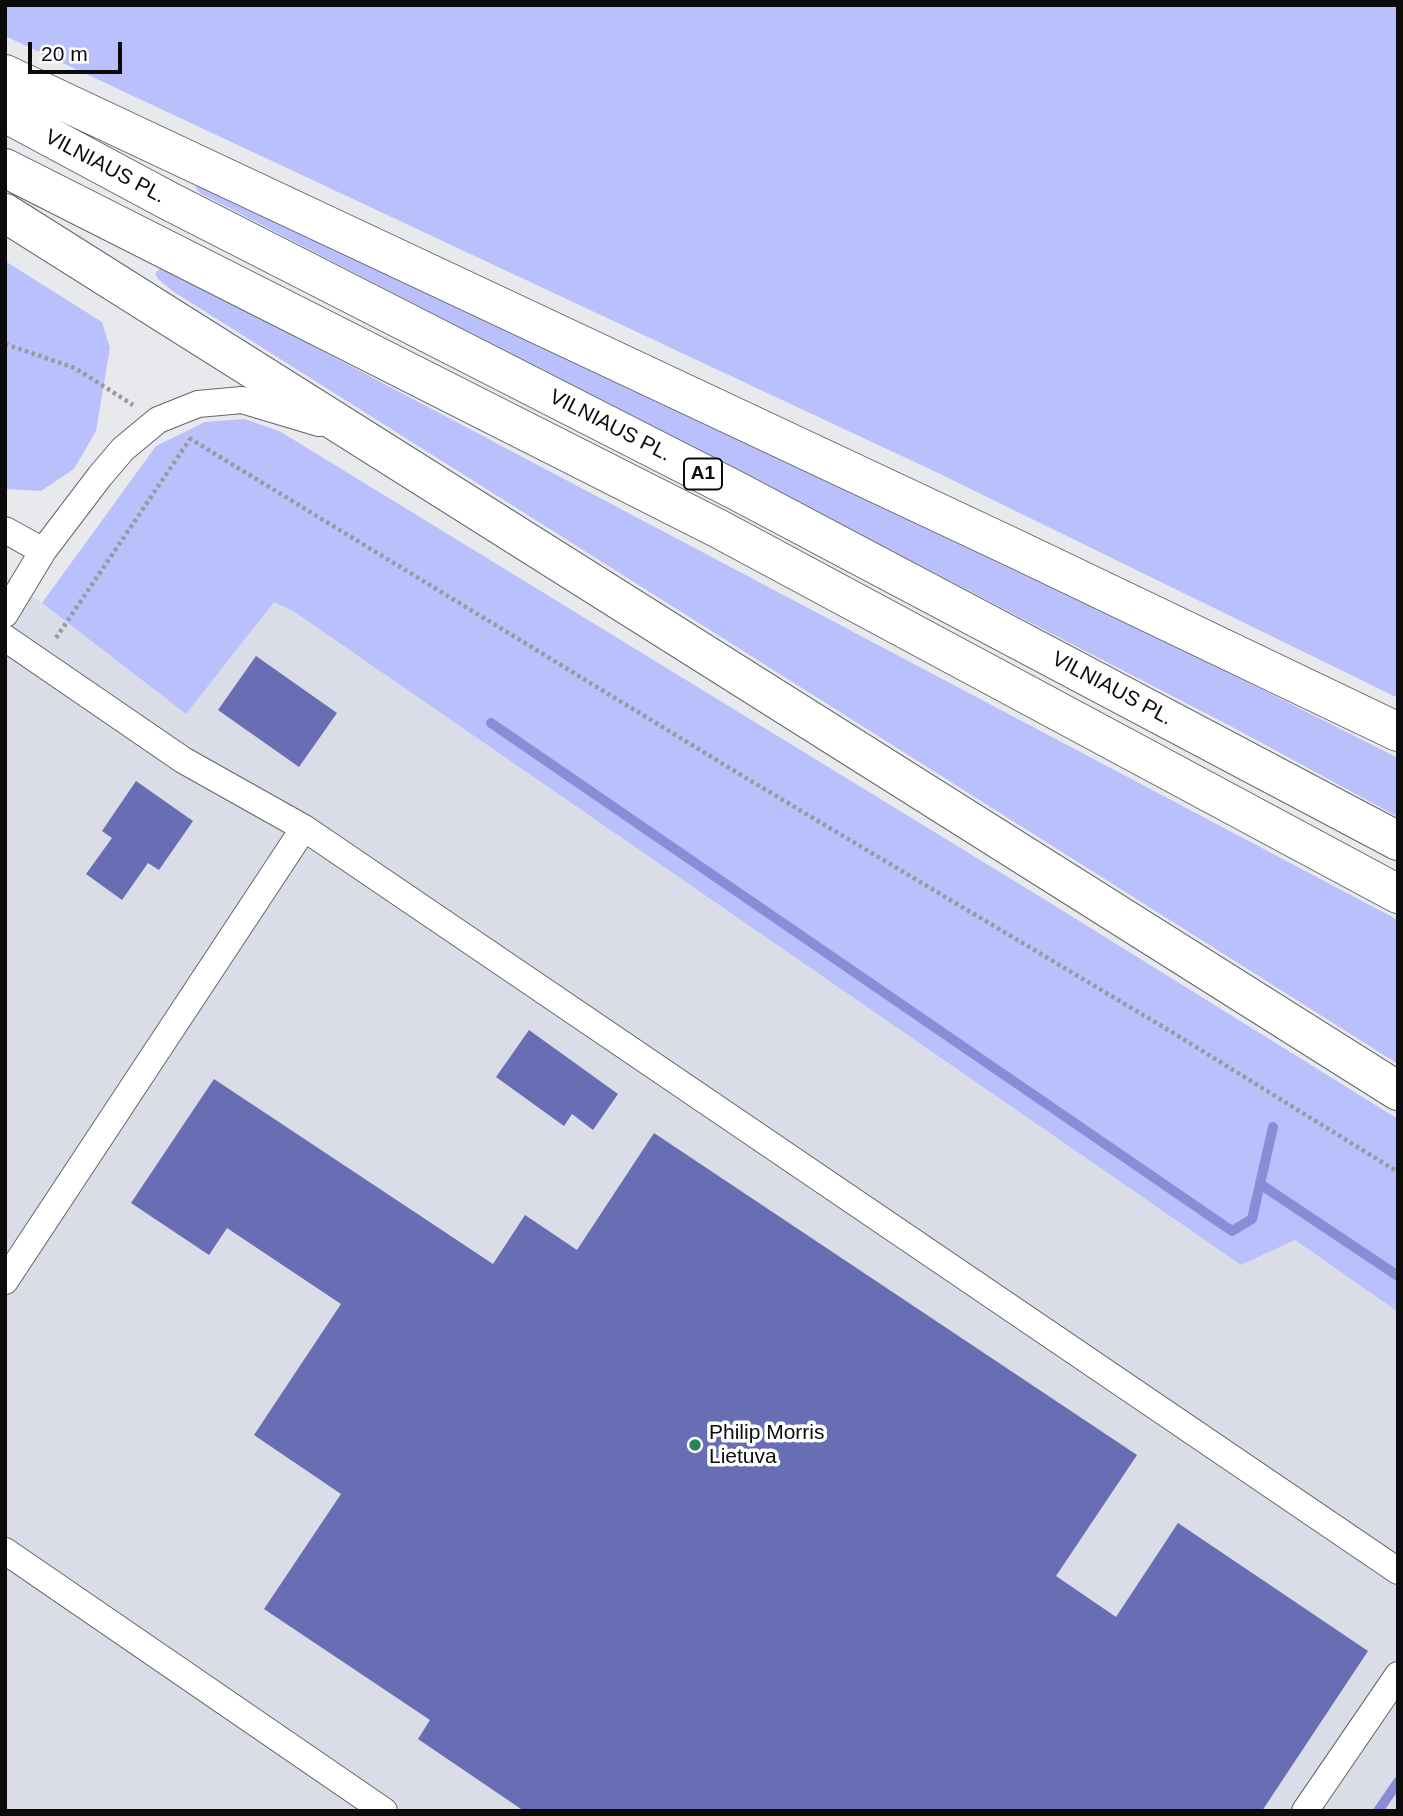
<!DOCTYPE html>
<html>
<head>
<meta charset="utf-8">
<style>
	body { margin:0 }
	#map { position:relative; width:1403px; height:1816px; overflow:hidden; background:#e8e9ed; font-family:Helvetica,sans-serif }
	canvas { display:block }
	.frame { position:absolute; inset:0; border:7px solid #0b0b0c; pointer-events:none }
	.scale { position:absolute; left:28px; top:42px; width:94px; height:32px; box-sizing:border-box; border:4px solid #0b0b0c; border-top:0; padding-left:9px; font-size:21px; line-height:24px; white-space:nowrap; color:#0b0b0c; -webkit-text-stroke:5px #fff; paint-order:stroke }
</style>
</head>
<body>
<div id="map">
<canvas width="1403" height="1816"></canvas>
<div class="frame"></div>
<div class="scale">20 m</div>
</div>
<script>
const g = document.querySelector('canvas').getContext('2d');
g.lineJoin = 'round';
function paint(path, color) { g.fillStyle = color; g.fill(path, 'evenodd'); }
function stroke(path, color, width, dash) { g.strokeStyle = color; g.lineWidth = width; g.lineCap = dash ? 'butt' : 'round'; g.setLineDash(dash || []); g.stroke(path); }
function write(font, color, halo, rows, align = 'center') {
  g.font = font + ' Helvetica,sans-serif'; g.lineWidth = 7; g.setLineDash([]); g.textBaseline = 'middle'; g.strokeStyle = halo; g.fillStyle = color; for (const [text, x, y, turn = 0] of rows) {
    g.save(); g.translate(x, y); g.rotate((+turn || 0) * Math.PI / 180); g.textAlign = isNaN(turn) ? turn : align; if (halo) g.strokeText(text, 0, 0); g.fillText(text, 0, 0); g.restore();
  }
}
const built = new Path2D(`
	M5,575L186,714L274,601L293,611L1241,1265L1295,1240L1398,1312L1397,1811H5Z`);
const green = new Path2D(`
	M5,5H1398V698L938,473L5,36Z
	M203,183L1069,592L1398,758V817L1238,730L200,193L195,187Z
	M5,261L102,322L110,348L96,431L74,469L41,491L5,489Z
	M160,268L167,269L1398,920V1064L174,292L159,280L155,274Z
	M245,419L281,432L1052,904L1398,1119V1312L1295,1240L1241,1265L293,611L274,602L186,714L42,603L156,446L205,422Z`);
const stream = new Path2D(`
	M491,723L1232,1231L1252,1219L1273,1127
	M1260,1184L1398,1276
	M1378,1811L1398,1782`);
const building = new Path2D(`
	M256,656L337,713L299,767L218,710Z
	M136,781L193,821L159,870L148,863L122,900L86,874L112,838L102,831Z
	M529,1030L618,1094L593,1130L572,1114L564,1126L496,1077Z
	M214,1079L493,1264L525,1215L577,1250L654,1133L1137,1455L1056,1576L1116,1617L1178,1523L1368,1651L1262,1811H524L418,1739L430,1720L264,1609L341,1494L254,1435L341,1304L227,1228L209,1255L131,1203Z`);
const path = new Path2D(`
	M5,344L75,368L133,405
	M189,438L746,778L1175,1034L1398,1172
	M56,638L190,439`);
const minor = new Path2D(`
	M5,530L43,551
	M5,614L43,551L100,476L123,449L158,420L198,404L242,400L319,423
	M5,638L183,760L304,828L1398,1571
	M5,1281L304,828
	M5,1551L384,1811
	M1305,1811L1398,1675`);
const trunk = new Path2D(`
	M5,74L1016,549L1398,732
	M5,113L167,200L735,490L1398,841
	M5,168L719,529L1398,894
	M5,213L1398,1091`);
const markers = [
	[695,1445,7,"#298359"]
];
const shields = [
	[703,474,38]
];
const shieldNames = [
	["A1",703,474]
];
const streetNames = [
	["VILNIAUS PL.",105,167,28],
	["VILNIAUS PL.",610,426,27],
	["VILNIAUS PL.",1112,689,28]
];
const poiNames = [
	["Philip Morris",709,1433],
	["Lietuva",709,1457]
];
paint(built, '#dadce7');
paint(green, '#bac0fc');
stroke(stream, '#878dd6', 10);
paint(building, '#696eb4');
stroke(minor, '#646568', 28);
stroke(trunk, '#646568', 40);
stroke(path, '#999a9d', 4.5, [3.5, 3.5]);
stroke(minor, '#fff', 26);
stroke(trunk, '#fff', 38);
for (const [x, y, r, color] of markers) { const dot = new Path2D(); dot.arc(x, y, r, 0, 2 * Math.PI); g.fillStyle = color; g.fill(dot); stroke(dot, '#fff', 2.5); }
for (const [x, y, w] of shields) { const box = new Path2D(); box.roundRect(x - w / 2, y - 15.5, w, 31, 5); g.fillStyle = '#fff'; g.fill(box); stroke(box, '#0b0b0c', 2); }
write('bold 19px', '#0b0b0c', null, shieldNames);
write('21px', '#0b0b0c', '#fff', streetNames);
write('21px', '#0b0b0c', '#fff', poiNames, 'left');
</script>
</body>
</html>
